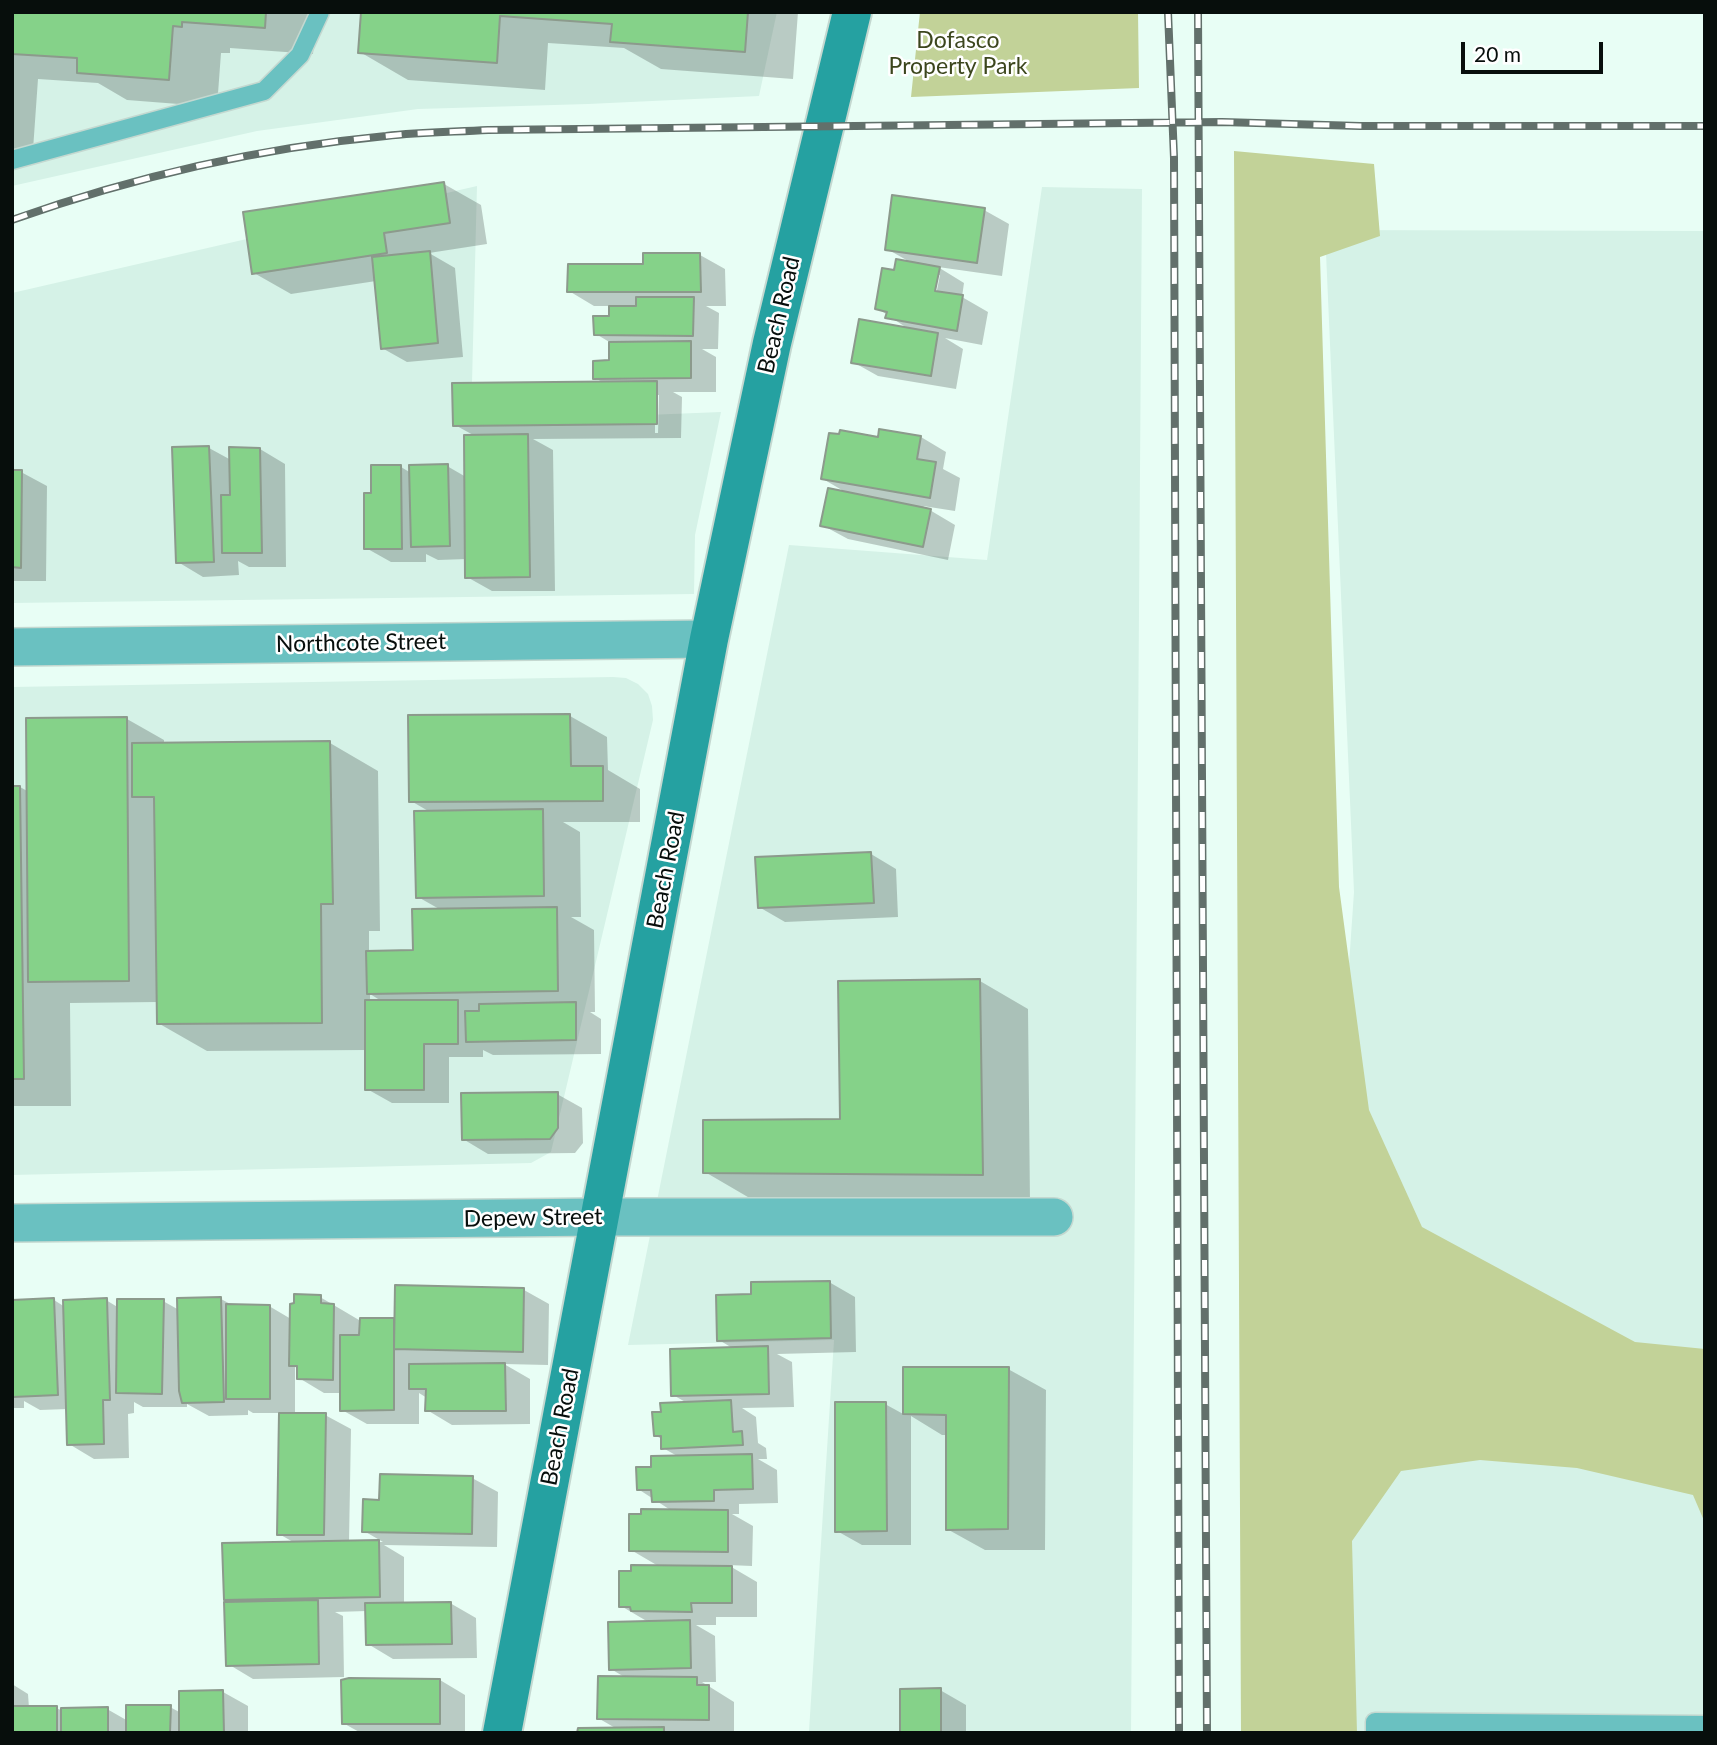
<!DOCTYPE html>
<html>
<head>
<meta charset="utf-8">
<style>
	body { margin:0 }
	#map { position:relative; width:1717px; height:1745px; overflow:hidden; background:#e8fef5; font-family:Lato,sans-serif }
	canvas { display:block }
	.frame { position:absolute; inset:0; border:14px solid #070e0c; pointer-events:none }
	.scale { position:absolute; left:1461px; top:42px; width:142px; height:32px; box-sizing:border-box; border:4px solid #070e0c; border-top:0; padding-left:9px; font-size:21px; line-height:24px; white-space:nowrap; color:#070e0c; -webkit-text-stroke:5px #fff; paint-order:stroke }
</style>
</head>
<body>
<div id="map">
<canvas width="1717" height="1745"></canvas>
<div class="frame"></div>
<div class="scale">20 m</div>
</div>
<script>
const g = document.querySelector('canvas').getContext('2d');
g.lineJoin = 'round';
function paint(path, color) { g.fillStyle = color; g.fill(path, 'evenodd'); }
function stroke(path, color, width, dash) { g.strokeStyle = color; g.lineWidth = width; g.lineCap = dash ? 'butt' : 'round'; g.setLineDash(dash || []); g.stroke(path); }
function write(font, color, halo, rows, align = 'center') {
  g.font = font + ' Lato,sans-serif'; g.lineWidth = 5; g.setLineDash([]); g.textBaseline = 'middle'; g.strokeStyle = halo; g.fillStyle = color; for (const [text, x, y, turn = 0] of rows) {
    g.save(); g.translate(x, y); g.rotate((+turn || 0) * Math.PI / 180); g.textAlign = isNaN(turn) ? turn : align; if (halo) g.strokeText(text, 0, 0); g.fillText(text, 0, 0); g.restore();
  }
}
const built = new Path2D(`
	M12,12H777L759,96L588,104L418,109L257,131L12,186Z
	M477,186L471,422L721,412L695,535L694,594L12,603V293Z
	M1042,187L1142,189L1131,1733H554L809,1731L834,1340L628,1345L789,545L987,560Z
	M1325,230L1705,231V1733H1296L1354,892Z
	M613,677L626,678L638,684L648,694L652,706L653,720L551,1152L531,1163L12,1175V687Z`);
const green = new Path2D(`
	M920,12H1138L1139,88L911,97Z
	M1234,151L1374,164L1380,236L1320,257L1339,887L1369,1110L1422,1227L1635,1342L1705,1349V1523L1693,1495L1577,1468L1480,1460L1401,1471L1352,1541L1357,1733H1241Z`);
const shadow = new Path2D(`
	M12,12H316L313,54L230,48V53H221L217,107L127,100L98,83L38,79L32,164L12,162Z
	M363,12H798L793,79L661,69L624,48L548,43L545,90L408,80L360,52Z
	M444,184L481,205L487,244L429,253L455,268L463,357L407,362L382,348L376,281L291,294L254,273Z
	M984,210L1009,224L1002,276L938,267L964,283L962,297L988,312L982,345L945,338L963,349L956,389L878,376L853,362L907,328L877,308L895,272L910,262L887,249ZM937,275H940L935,300L932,299Z
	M700,255L725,269L726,306H706L719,313L718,349H702L716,357V392H673L682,397L681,438L533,439L553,450L555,591H492L467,577V559L438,560L426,554V562H391L366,548L373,495L401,467L411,473L447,466L466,477L475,436L455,425L604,383L595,378L610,362L611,343L596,334L611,318V306H594L569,291L645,266ZM655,395H659L658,433H655Z
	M921,437L946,452L943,469L960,478L955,511L923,506L955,525L948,560L848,539L822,525L847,493L823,479L879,439Z
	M209,448L231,460L260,449L285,464L286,567H249L238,561L239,575L203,577L178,562Z
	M12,472H21L47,486L46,581H12Z
	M570,716L607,737L608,770L640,789V822H563L580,832L581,917H571L594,930L595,1012H590L601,1019V1054L493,1055L483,1050V1057H449V1103H392L367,1089V1050L207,1051L158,1023V1002L70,1003L71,1106H12V788L20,787L29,792L127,719L164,740V745L330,743L378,771L380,931H369V953L415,952L441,910L418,897L430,812L411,801ZM370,994L383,1002H370Z
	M871,854L896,869L898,917L785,922L759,907Z
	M980,981L1028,1009L1030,1202L753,1200L705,1172L842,1120Z
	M557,1094L582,1108L583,1143L575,1153L488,1154L463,1139Z
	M829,1282L855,1297L856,1352L777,1354L792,1362L794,1407L742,1408L756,1417L758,1443L766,1448L767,1459H758L777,1470L778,1503L739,1504V1514H732L753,1526L752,1566L728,1565L757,1582V1617H716V1625H696L715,1636L716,1682H702L734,1702V1733H579L617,1729L598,1718L626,1678L611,1669L650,1623L621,1606L633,1573L660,1567L631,1550L672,1511L638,1489L653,1469L679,1457L663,1448V1440L655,1435L663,1413L689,1404L673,1395L734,1349L719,1340L753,1296Z
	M524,1290L549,1304L548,1365L504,1364L530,1379V1424L452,1425L427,1410V1398L419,1393V1424H367L342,1410V1393H324L299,1378V1369L295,1367V1414L325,1415L351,1429L349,1542H383L364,1531L381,1501L472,1478L498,1492L497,1547L384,1545L404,1557V1604L450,1603L476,1618L477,1658L393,1659L368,1644L367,1611L335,1612L343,1616L344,1677L253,1679L228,1664L233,1603L225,1599L295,1543L279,1534L280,1413H253L248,1410V1415L209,1416L187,1404V1407H143L134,1402V1413L128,1414L129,1458L94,1459L69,1444L68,1409L40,1410L24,1401V1408H12V1302L54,1300L65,1307L106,1300L119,1308L163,1301L179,1310L221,1299L234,1306H269L291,1319L320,1297L359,1320H397Z
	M904,1369H1008L1046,1390L1045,1550H985L947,1529L948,1435H942L911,1416V1545H862L837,1531L885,1404L905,1415Z
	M440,1680L465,1695V1733H361L343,1723Z
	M12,1684L28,1694L29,1708H56L63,1711L107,1709L128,1721L170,1707L181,1713L223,1692L248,1706V1733H12Z
	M940,1690L966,1705V1733H901Z`);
const building = new Path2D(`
	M12,12H266L265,28L182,22V27L173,26L169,80L77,73V58L12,54Z
	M361,12H748L745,52L610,42L612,24L500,16L497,63L358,53Z
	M444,182L450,223L384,233L387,253L252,274L243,212Z
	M892,195L985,208L977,263L885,250Z
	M430,251L438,343L381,349L372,257Z
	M643,253H700L701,292H567L568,264H643Z
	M896,259L940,267L935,291L963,295L957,331L885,318L887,312L875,309L882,268L894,270Z
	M636,297H694L693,336L594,335L593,316H609V306H636Z
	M859,319L938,333L931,376L851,363Z
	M691,341V378L593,379V361L609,360V342Z
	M657,381V424L453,426L452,383Z
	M879,429L921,436L917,459L936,462L930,498L821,479L829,433L839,434L840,430L878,437Z
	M528,434L530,577L465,578L464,435Z
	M209,446L214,562L176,563L172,447Z
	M229,447L260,448L262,553H222L221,495H230Z
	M448,464L450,546L411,547L409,465Z
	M371,465H401L402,549H364V493H371Z
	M12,470H22L21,568L12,567Z
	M828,488L931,509L923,547L820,526Z
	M570,714L571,766H603V801L409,802L408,715Z
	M127,717L129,981L28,982L26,718Z
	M330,741L333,904H321L322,1023L157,1024L154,797H132V743Z
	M12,786H20L24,1079H12Z
	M543,809L544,896L416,898L414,811Z
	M871,852L874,903L758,908L755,857Z
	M557,907L558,991L367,994L366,951L413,950L412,909Z
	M980,979L983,1175L703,1173V1120L840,1119L838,981Z
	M365,1000H458V1044H424V1090H365Z
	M576,1002V1040L466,1042L465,1011H479V1004Z
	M558,1092V1128L550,1139L462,1140L461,1093Z
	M830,1281L831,1338L717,1341L716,1295L751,1294V1282Z
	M395,1285L524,1288L523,1352L394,1349Z
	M294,1294L321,1295V1303L334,1304L333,1380L297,1379V1366H289L290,1304L294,1303Z
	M221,1297L224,1402L182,1403L179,1391L177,1298Z
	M54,1298L58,1395L13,1397L12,1300Z
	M107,1298L110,1400H103L104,1444L67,1445L63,1300Z
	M117,1299H164L162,1394L116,1393Z
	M226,1304L270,1305V1399H226Z
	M360,1318H394V1410L340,1411V1335H359Z
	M768,1346L769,1394L671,1396L670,1349Z
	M505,1363L506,1411H425L426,1389H409V1364Z
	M903,1367H1009L1008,1529L946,1530V1415L903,1414Z
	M731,1400L733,1432L742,1431L743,1445L661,1449V1436H654L652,1412H661L660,1403Z
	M835,1402H886L887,1531L835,1532Z
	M279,1413H326L324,1535H277Z
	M752,1454L753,1489L714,1490V1501L652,1502L651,1490H637L636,1467H651V1456Z
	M380,1474L473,1476L472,1534L362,1532L363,1499L379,1500Z
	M641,1509L728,1510V1552L629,1551V1514H641Z
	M379,1540L380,1597L224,1600L222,1543Z
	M631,1565L732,1566V1603H691L692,1612L631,1611L630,1607H619V1571H631Z
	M318,1600L319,1664L226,1666L224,1602Z
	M451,1602L452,1644L366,1645L365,1603Z
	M690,1620L691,1668L609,1670L608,1622Z
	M598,1676L697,1677V1685H709V1720L597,1719Z
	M349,1678L440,1679V1724H342L341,1680Z
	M941,1688V1733H900V1689Z
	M223,1690L224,1733H179V1691Z
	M126,1705H171L170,1733H126Z
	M12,1706H57V1733H12Z
	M108,1707V1733H61V1708Z
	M664,1727V1733H577L578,1728Z`);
const lane = new Path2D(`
	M12,160L264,91L300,55L320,12
	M1375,1733V1722L1705,1725`);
const street = new Path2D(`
	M12,647L709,639
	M12,1223L601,1217H1054`);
const secondary = new Path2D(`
	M502,1733L709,639L772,343L852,12`);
const rail = new Path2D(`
	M1168,12L1174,158L1179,1733
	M1198,12L1207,1733
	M12,220C133,177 258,148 386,136C420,132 454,132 488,130L1222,122L1360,126H1705`);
const parkNames = [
	["Dofasco",958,41],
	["Property Park",958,67]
];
const streetNames = [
	["Beach Road",779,315,-77],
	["Northcote Street",361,643,-1],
	["Beach Road",666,870,-79],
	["Depew Street",533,1218,-1],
	["Beach Road",560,1427,-79]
];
paint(built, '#d5f2e7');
paint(green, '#c2d298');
paint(shadow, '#0003');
paint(building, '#85d289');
stroke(building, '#8c9a8c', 2);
stroke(lane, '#c4d8d0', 21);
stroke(street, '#c4d8d0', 40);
stroke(secondary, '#c4d8d0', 42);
stroke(lane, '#6ac1c1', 18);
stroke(street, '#6ac1c1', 37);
stroke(secondary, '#25a1a1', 38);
stroke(rail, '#62706b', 8);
stroke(rail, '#fff', 5, [16]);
write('23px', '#3c461d', '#fff', parkNames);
write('23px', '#070e0c', '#fff', streetNames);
</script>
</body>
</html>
